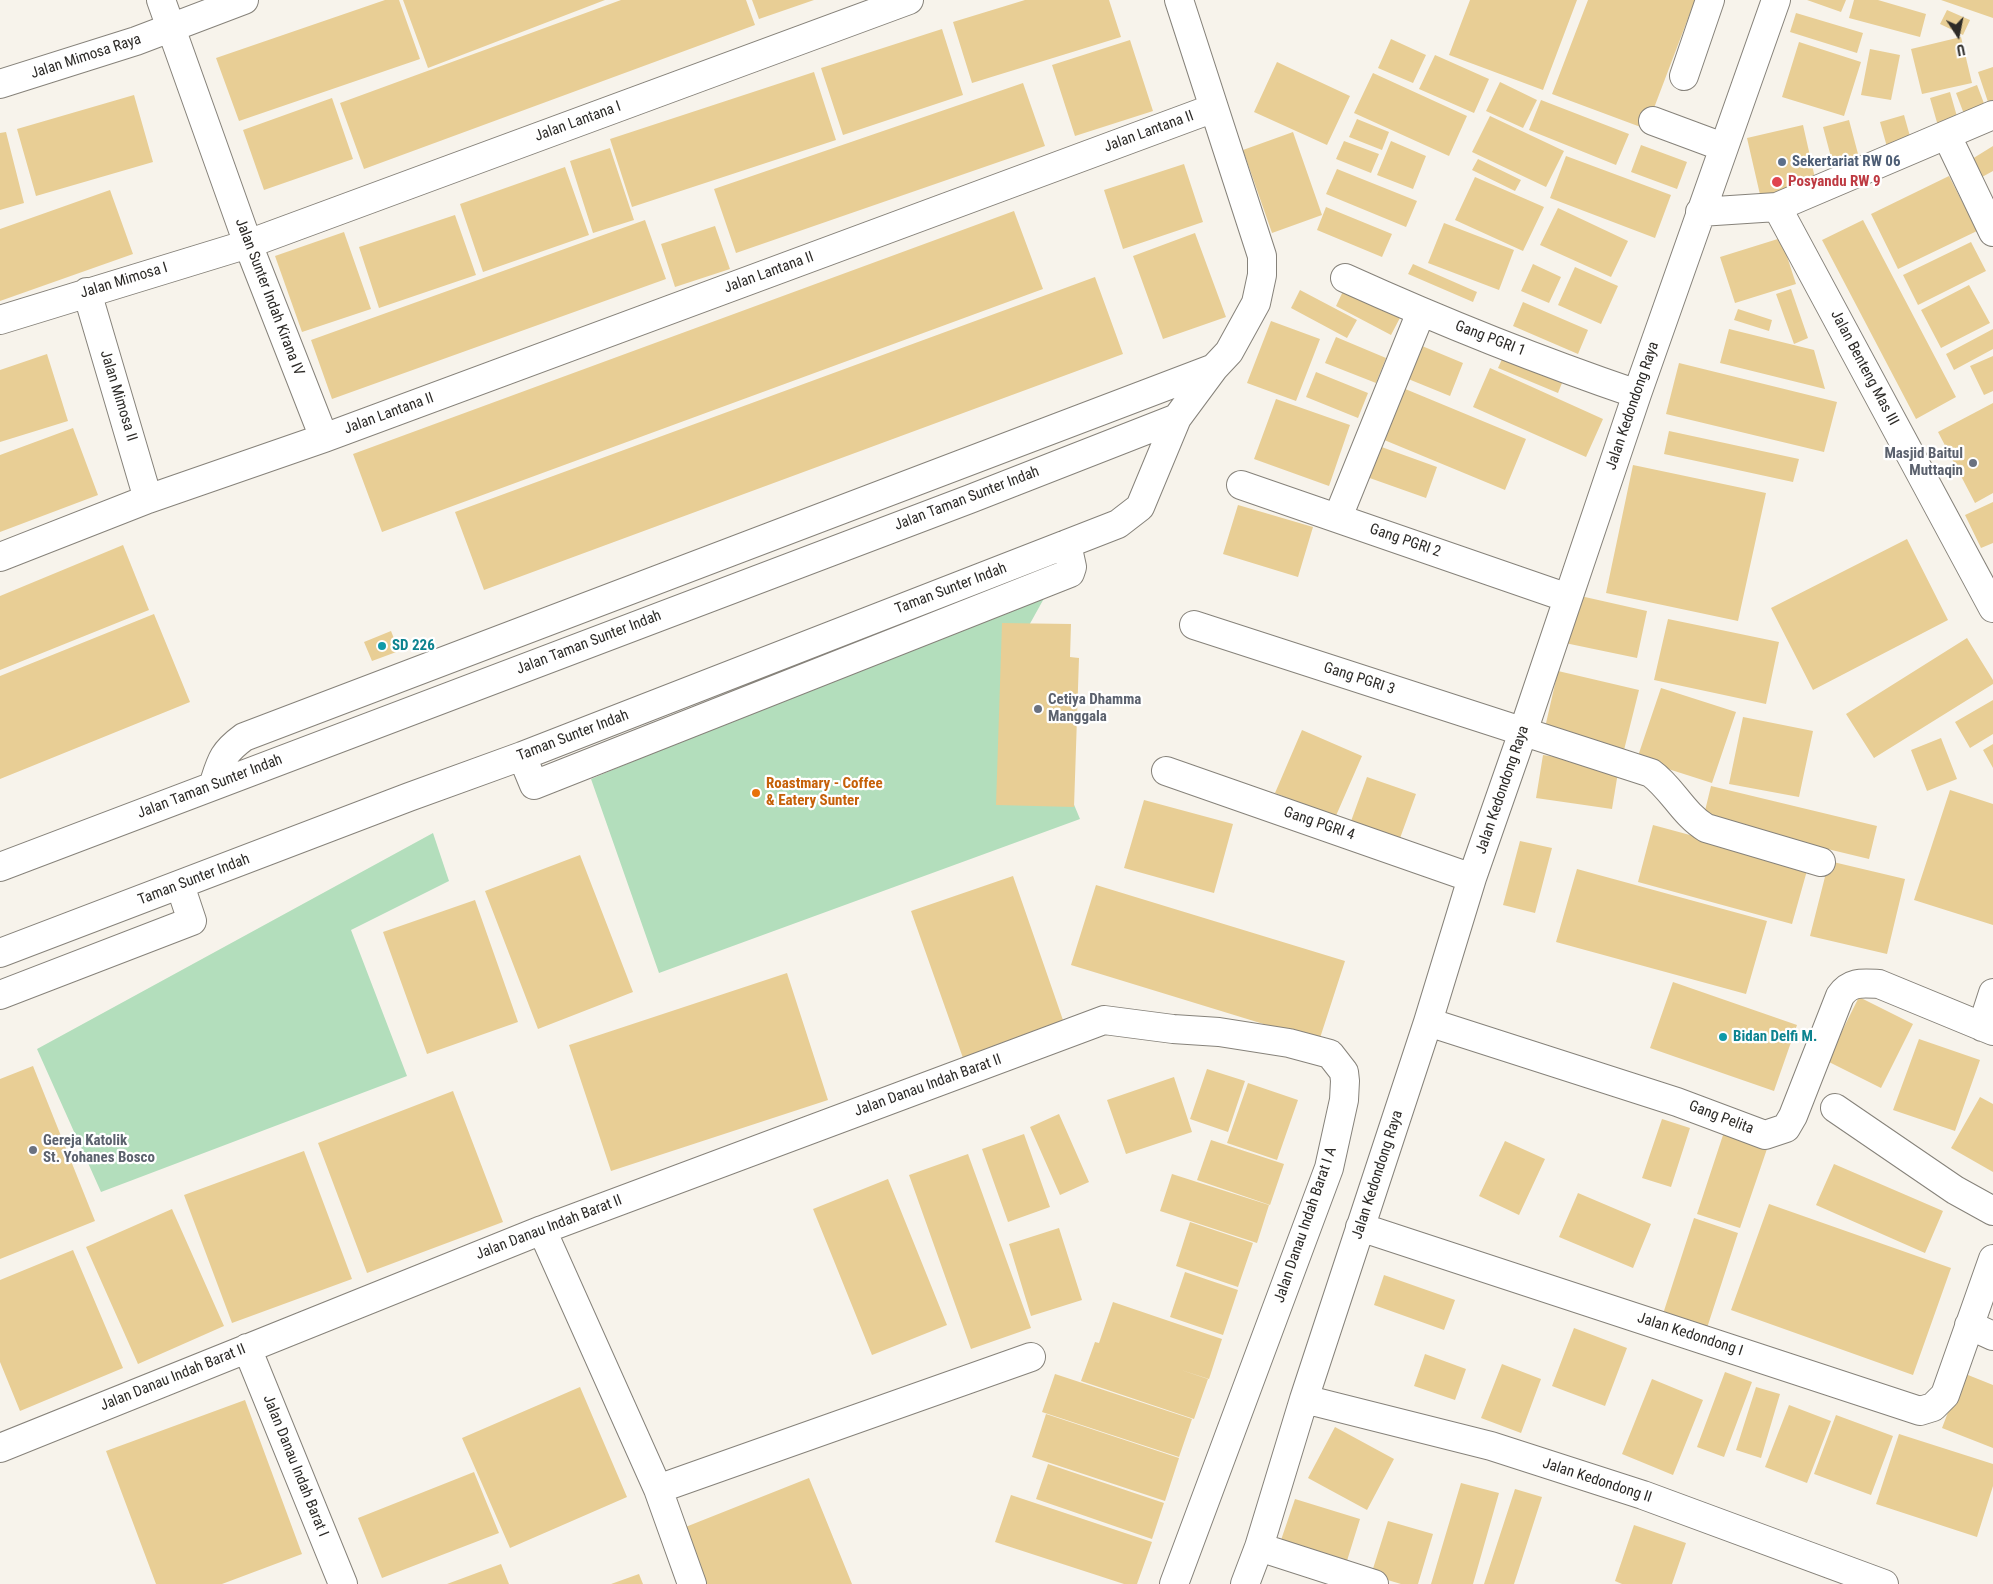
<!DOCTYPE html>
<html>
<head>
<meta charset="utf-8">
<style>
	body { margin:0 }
	#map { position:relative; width:1993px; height:1584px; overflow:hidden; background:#f7f3eb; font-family:"Roboto Condensed",sans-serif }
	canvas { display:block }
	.north { position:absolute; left:1933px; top:10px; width:50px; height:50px; -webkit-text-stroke:4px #fff; paint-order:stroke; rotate:169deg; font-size:14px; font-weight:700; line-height:20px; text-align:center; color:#2d2b28 }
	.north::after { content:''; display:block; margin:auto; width:18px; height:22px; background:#2d2b28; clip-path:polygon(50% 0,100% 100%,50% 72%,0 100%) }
</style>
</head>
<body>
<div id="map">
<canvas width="1993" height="1584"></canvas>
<div class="north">U</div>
</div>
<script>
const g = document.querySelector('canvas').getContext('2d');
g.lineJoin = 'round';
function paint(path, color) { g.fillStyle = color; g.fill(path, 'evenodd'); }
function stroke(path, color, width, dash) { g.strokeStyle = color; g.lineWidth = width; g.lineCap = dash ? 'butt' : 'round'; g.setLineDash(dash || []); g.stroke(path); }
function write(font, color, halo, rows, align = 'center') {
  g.font = font + ' "Roboto Condensed",sans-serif'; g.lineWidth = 4.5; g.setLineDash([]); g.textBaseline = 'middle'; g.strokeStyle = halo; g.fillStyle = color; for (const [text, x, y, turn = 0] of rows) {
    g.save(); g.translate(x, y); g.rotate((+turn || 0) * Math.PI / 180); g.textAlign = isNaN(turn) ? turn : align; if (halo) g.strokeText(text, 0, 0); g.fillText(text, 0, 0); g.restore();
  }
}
const green = new Path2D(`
	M1052,584L1012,656L1080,819L659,973L591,779Z
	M433,833L449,881L351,930L407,1076L101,1192L37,1049Z`);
const building = new Path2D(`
	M385,0H399L420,59L239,121L216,58Z
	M403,0H605L428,68Z
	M621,0H746L755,25L364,169L340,103Z
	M752,0H814L759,19Z
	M1025,0H1109L1121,37L972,83L953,22Z
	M1470,0H1577L1543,90L1449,55Z
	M1588,0H1695L1646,129L1552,94Z
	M1807,0H1846L1841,12Z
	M1854,0H1878L1926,14L1920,37L1849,18Z
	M1941,0H1993V18Z
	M1947,10L1970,20L1963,35L1940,24Z
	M1796,13L1863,33L1857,53L1790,32Z
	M942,29L963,95L843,135L821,68Z
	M1961,37L1972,83L1922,94L1911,49Z
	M1391,39L1426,55L1413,83L1378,68Z
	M1130,40L1153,111L1075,136L1052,65Z
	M1799,42L1861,62L1844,116L1782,97Z
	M1870,49L1900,55L1891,100L1861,95Z
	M1435,55L1489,79L1474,113L1419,89Z
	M1277,62L1350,96L1327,145L1254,112Z
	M1993,67V100L1988,102L1978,72Z
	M814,72L836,140L632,207L610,139Z
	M1373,73L1467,116L1449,156L1354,113Z
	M1500,82L1537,100L1523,128L1486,111Z
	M1023,83L1045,146L736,253L714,189Z
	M1977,85L1985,106L1964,114L1956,93Z
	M1950,92L1958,120L1938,126L1930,98Z
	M134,95L153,162L36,196L17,129Z
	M332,98L353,159L264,190L243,130Z
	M1541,100L1629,134L1616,165L1529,130Z
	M1904,115L1913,147L1889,154L1880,122Z
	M1490,116L1564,151L1546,187L1472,152Z
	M1357,119L1389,132L1382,150L1349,137Z
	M1849,120L1862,169L1836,176L1823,127Z
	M1803,125L1817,187L1761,199L1747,138Z
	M6,132L24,203L0,210V133Z
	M1293,132L1322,215L1272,233L1243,150Z
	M1344,141L1379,154L1371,173L1336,159Z
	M1391,141L1426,156L1413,189L1377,175Z
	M1641,145L1687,162L1677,189L1631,172Z
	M1993,146V171L1982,177L1972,159Z
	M610,148L634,220L593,233L570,161Z
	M1566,156L1671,195L1655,238L1550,198Z
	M1478,159L1521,180L1515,191L1472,170Z
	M1184,164L1203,222L1123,249L1104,190Z
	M565,167L589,235L483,272L460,204Z
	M1337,169L1417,201L1406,227L1326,194Z
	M1949,176L1977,231L1898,269L1871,214Z
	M1475,177L1544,207L1523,251L1455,220Z
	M110,190L133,254L0,301V229Z
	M1326,207L1392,234L1382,257L1317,230Z
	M1558,208L1628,241L1611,277L1540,245Z
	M1014,211L1043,289L382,532L353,454Z
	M455,215L476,275L379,308L359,247Z
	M645,220L666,279L332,399L311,340Z
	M1863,220L1956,397L1916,419L1822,240Z
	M1444,223L1514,250L1499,290L1428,263Z
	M715,226L730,269L675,287L661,244Z
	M344,232L371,309L302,332L275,256Z
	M1195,233L1226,317L1163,339L1133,256Z
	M1781,238L1796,284L1735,303L1720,257Z
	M1971,242L1986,271L1918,305L1903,275Z
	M1413,264L1477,292L1473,302L1408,274Z
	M1533,264L1561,277L1549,303L1521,291Z
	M1575,267L1618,286L1601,324L1558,305Z
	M1095,277L1123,354L484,590L455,512Z
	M1346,285L1402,314L1391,335L1336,306Z
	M1969,285L1990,323L1941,348L1921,310Z
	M1791,289L1808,338L1794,344L1776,294Z
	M1300,290L1357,320L1347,338L1291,308Z
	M1523,302L1588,330L1578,354L1513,326Z
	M1738,309L1772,320L1769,331L1734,320Z
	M1271,321L1320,339L1296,401L1247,383Z
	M1729,329L1814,350L1825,389L1720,363Z
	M1993,329V349L1954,370L1946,354Z
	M1336,337L1386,358L1376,383L1325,363Z
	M1410,341L1463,363L1450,396L1396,374Z
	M1507,348L1566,373L1558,393L1498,368Z
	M47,354L68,421L0,442V370Z
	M1993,356V391L1984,395L1970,366Z
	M1679,363L1837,402L1824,452L1666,414Z
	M1490,368L1603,419L1586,457L1473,407Z
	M1316,372L1368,393L1358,418L1306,397Z
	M1398,386L1526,439L1505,490L1377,437Z
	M1276,399L1350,425L1329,486L1254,459Z
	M1993,403V493L1975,503L1938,432Z
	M73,428L98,495L0,532V455Z
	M1669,431L1799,459L1793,482L1664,454Z
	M1376,445L1437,467L1426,498L1364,476Z
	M1633,465L1766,493L1738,621L1606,593Z
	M1993,502V543L1981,548L1965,515Z
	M1238,505L1313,527L1298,577L1223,554Z
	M1907,539L1948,620L1813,690L1771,608Z
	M123,545L149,610L0,670V596Z
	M1576,595L1647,611L1637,658L1565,643Z
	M154,614L190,702L0,779V676Z
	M1668,619L1779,642L1766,704L1654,680Z
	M1002,623L1071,624L1070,657L1079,658L1074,807L996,805Z
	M391,631L399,651L372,661L364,642Z
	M1967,638L1993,680V684L1874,758L1846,714Z
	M1558,671L1639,690L1624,750L1544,732Z
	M1661,688L1736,712L1712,783L1637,759Z
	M1993,700V734L1970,748L1955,722Z
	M1743,717L1813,731L1799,797L1729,784Z
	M1302,730L1362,756L1335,818L1275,793Z
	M1941,738L1957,779L1927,791L1911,750Z
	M1993,744V768L1983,750Z
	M1543,755L1619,766L1612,809L1536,798Z
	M1367,777L1416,794L1399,841L1350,824Z
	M1711,786L1877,826L1869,859L1703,819Z
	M1950,790L1993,804V925L1914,900Z
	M1144,800L1233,824L1214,893L1124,868Z
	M1653,825L1808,867L1792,924L1638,882Z
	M1520,841L1552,848L1535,913L1503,905Z
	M580,855L633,992L538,1029L485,891Z
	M1829,861L1905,879L1887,954L1810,936Z
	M1577,869L1767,921L1746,994L1556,942Z
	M1013,876L1064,1023L963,1058L911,911Z
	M1096,885L1345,961L1319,1041L1071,965Z
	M475,900L518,1022L427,1054L383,932Z
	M787,973L828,1100L611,1171L569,1045Z
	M1673,982L1797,1025L1774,1091L1650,1048Z
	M1859,997L1913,1024L1881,1088L1827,1061Z
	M1919,1039L1980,1060L1955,1131L1893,1110Z
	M33,1066L95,1221L0,1259V1079Z
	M1207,1069L1245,1081L1228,1132L1190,1119Z
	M1174,1077L1192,1132L1126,1154L1107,1100Z
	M1248,1083L1298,1100L1277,1160L1227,1143Z
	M453,1091L503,1222L367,1273L318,1143Z
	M1980,1097L1993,1104V1172L1951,1148Z
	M1059,1114L1089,1182L1060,1195L1030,1127Z
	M1662,1119L1690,1128L1671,1187L1642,1178Z
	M1725,1129L1769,1143L1740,1228L1697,1214Z
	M1024,1134L1050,1207L1008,1222L982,1149Z
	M1211,1140L1284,1164L1270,1205L1197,1180Z
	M1505,1141L1545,1159L1519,1215L1479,1196Z
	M304,1151L352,1279L232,1323L184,1195Z
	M968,1154L1031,1328L971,1349L909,1175Z
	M1834,1164L1943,1211L1925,1253L1816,1205Z
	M1172,1174L1269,1205L1257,1243L1160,1211Z
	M888,1179L947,1325L872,1355L813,1209Z
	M1578,1193L1651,1224L1633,1268L1559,1237Z
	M1769,1204L1951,1268L1913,1375L1731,1310Z
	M172,1209L224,1326L138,1364L86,1247Z
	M1694,1218L1738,1233L1706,1331L1662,1317Z
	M1190,1222L1253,1243L1238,1287L1176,1266Z
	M1059,1228L1082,1300L1031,1316L1009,1244Z
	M73,1250L123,1368L20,1411L0,1362V1280Z
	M1185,1272L1238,1290L1223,1335L1170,1317Z
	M1384,1275L1455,1300L1444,1330L1374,1305Z
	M1113,1302L1222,1339L1209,1379L1181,1370L1208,1379L1194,1419L1081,1381L1095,1342L1099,1343Z
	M1574,1328L1627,1348L1605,1406L1552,1386Z
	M1425,1354L1466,1369L1455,1400L1414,1386Z
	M1502,1364L1541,1379L1521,1433L1481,1418Z
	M1725,1372L1752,1382L1724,1457L1697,1447Z
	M1963,1373L1993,1385V1448L1942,1428Z
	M1055,1374L1192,1419L1179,1457L1042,1412Z
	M1652,1379L1703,1400L1673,1475L1622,1454Z
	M580,1387L627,1497L510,1548L462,1438Z
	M1756,1387L1780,1394L1761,1458L1736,1450Z
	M245,1400L302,1554L222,1584H156L106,1451Z
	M1789,1405L1831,1421L1807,1483L1765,1467Z
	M1046,1414L1179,1458L1165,1501L1032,1457Z
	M1836,1415L1893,1436L1871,1495L1814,1474Z
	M1335,1427L1394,1459L1367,1510L1308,1478Z
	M1899,1434L1993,1464V1486L1977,1537L1876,1504Z
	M1048,1464L1164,1503L1152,1539L1036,1499Z
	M474,1472L499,1533L382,1578L358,1518Z
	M809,1478L852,1584H706L683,1528Z
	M1461,1483L1499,1493L1473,1584H1431Z
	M1515,1489L1542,1497L1514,1584H1484Z
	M1011,1495L1152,1542L1137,1584H1124L995,1542Z
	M1295,1499L1360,1519L1346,1564L1280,1543Z
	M1388,1521L1433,1534L1418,1584H1401L1371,1575Z
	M1634,1525L1686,1543L1672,1584H1622L1615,1581Z
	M501,1564L509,1584H447Z
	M639,1574L643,1584H611Z`);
const minor = new Path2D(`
	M161,0L248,244L324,438
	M1684,76L1710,0
	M0,84L136,41L244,0
	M1653,121L1723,147
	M1947,136L1993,232
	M1777,207L1993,608
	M1700,212L1777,207L1993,115
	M1345,278C1440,321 1537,360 1637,394
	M87,292L148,499
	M0,320L248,244L909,0
	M1241,485L1568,598
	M1338,517L1421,312
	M0,557L148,499L324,438L1214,108
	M1194,625L1651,773C1672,788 1683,814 1706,828L1821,862
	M522,756L534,785L1070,573L1072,567L1067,544
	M1166,771L1472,878
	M213,786C221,761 222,753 244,737L1214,368
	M0,867L970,499L1177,418
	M0,953L409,797L522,756L1118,524L1140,507L1177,418L1214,368L1229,352L1256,303L1262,275V256L1179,0
	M0,995L192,921L180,885
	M1428,1022L1677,1102L1765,1135L1786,1128L1793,1116L1840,996C1850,981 1863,983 1879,984L1993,1031
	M1982,1027L1993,993
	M1835,1108L1955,1190L1993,1211
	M1360,1227L1920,1411L1933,1407L1945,1395L1993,1259
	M542,1230L658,1489L692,1584
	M1969,1325L1993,1336
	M247,1348L343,1584
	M1304,1399L1491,1446L1643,1495L1884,1584
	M0,1448L542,1230L1104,1020L1173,1029L1219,1032L1289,1043L1330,1054L1344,1072L1345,1081L1344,1100L1329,1168L1174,1584
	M658,1489L1031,1357
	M1259,1547L1374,1584
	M1245,1584L1259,1547L1304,1399L1428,1022L1472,878L1523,732L1637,394L1776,0`);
const markers = [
	[1782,162,5,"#5c6f8a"],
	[1777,182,6,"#e0444e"],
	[1973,463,5,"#6b7280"],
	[382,646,5,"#0f9aa8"],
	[1038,709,5,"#6b7280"],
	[756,793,5,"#e8710a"],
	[1723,1037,5,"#0f9aa8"],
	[33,1150,5,"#6b7280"]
];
const streetNames = [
	["Jalan Mimosa Raya",86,57,-18],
	["Jalan Lantana I",578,122,-20],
	["Jalan Lantana II",1149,132,-20],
	["Jalan Lantana II",769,273,-20],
	["Jalan Mimosa I",124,281,-17],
	["Jalan Sunter Indah Kirana IV",269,297,69],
	["Gang PGRI 1",1490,339,21],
	["Jalan Benteng Mas III",1864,368,62],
	["Jalan Mimosa II",118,396,73],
	["Jalan Kedondong Raya",1633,406,-71],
	["Jalan Lantana II",389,414,-20],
	["Jalan Taman Sunter Indah",967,499,-21],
	["Gang PGRI 2",1405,541,19],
	["Taman Sunter Indah",951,589,-21],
	["Jalan Taman Sunter Indah",589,643,-21],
	["Gang PGRI 3",1359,679,18],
	["Taman Sunter Indah",573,736,-21],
	["Jalan Taman Sunter Indah",210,787,-21],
	["Jalan Kedondong Raya",1503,790,-71],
	["Gang PGRI 4",1319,824,19],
	["Taman Sunter Indah",194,880,-21],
	["Jalan Danau Indah Barat II",928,1086,-20],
	["Gang Pelita",1721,1118,21],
	["Jalan Kedondong Raya",1378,1175,-72],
	["Jalan Danau Indah Barat I A",1306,1225,-71],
	["Jalan Danau Indah Barat II",549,1228,-21],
	["Jalan Kedondong I",1690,1335,18],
	["Jalan Danau Indah Barat II",173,1378,-22],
	["Jalan Danau Indah Barat I",295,1466,68],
	["Jalan Kedondong II",1597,1481,18]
];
const serviceNames = [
	["Sekertariat RW 06",1792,162]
];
const healthNames = [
	["Posyandu RW 9",1788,182]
];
const worshipNames = [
	["Masjid Baitul",1963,454,"right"],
	["Muttaqin",1963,471,"right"],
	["Cetiya Dhamma",1048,700],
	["Manggala",1048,717],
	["Gereja Katolik",43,1141],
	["St. Yohanes Bosco",43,1158]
];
const cultureNames = [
	["SD 226",392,646],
	["Bidan Delfi M.",1733,1037]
];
const foodNames = [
	["Roastmary - Coffee",766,784],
	["& Eatery Sunter",766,801]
];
paint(green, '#b3debc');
paint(building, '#e8ce95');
stroke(minor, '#86827a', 30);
stroke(minor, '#fff', 28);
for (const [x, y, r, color] of markers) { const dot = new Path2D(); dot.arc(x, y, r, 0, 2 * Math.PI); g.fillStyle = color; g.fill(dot); stroke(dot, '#fff', 2); }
write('15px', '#2d2b28', '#fff', streetNames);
write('bold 15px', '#4e5e75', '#fff', serviceNames, 'left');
write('bold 15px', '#be3a42', '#fff', healthNames, 'left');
write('bold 15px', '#5b616d', '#fff', worshipNames, 'left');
write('bold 15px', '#0d838f', '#fff', cultureNames, 'left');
write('bold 15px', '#c56008', '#fff', foodNames, 'left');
</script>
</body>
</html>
